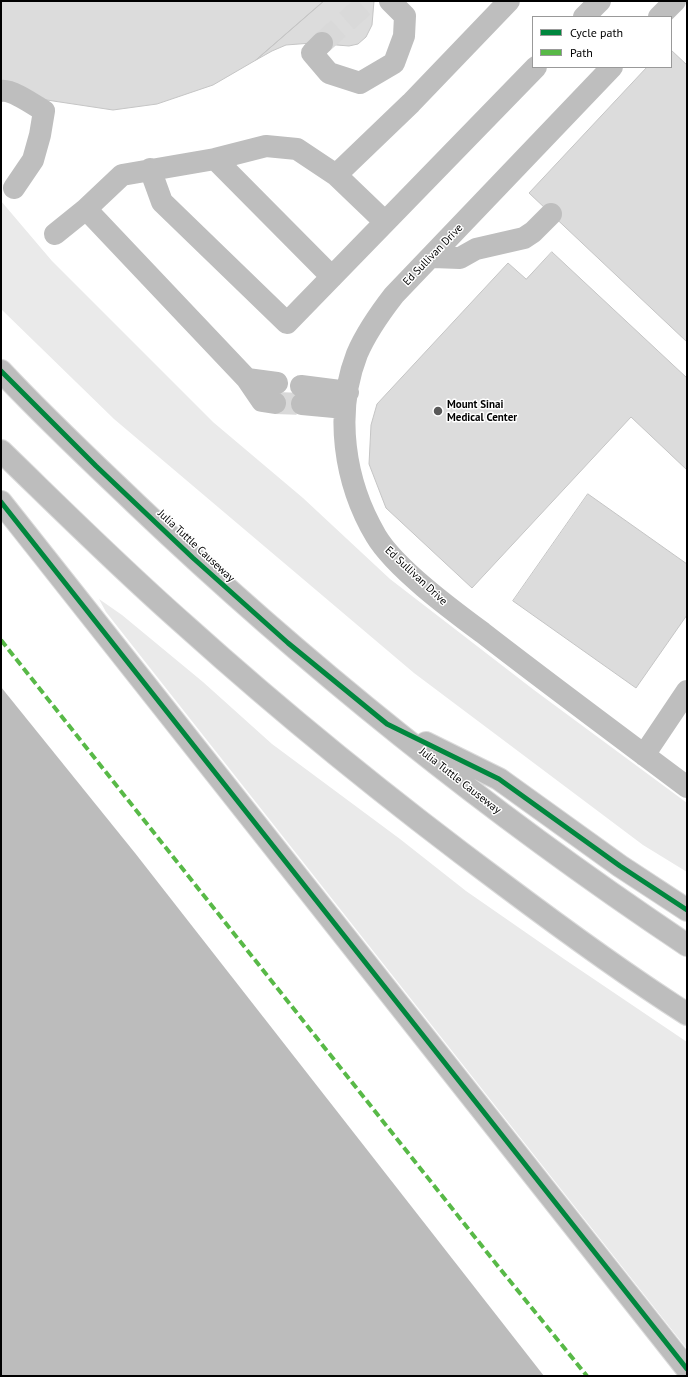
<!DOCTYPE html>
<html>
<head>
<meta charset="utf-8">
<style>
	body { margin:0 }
	#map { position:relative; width:688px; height:1377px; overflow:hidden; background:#fff; font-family:"PT Sans",sans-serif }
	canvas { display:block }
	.frame { position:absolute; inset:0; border:2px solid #000; pointer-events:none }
	.legend { position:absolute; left:532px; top:16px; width:140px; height:52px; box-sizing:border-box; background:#fff; border:1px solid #999; margin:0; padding:5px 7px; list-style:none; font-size:12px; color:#000 }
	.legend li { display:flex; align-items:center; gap:8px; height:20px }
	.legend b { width:20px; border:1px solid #999 }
</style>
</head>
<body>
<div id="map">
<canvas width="688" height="1377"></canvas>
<div class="frame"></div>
<ul class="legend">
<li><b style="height:5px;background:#00873e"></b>Cycle path</li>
<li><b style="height:5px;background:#58b947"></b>Path</li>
</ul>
</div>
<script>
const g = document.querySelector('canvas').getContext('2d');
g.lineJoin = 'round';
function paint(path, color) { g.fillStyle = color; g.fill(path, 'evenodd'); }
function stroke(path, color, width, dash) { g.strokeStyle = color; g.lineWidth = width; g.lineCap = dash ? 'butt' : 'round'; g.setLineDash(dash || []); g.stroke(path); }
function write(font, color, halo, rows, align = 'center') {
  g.font = font + ' "PT Sans",sans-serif'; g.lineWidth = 3; g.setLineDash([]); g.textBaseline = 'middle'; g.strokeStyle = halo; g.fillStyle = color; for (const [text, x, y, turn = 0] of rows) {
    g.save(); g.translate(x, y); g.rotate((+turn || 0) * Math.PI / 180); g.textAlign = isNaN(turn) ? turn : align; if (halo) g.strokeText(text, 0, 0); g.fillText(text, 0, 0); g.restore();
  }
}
const green = new Path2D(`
	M1,201L52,261L213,422L303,498L390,579L534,690L687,803V872L643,845L414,673L114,419L1,309Z
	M99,599L122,615L203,682L272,744L400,839L466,891L564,959L687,1042V1349L154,673L106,612Z`);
const water = new Path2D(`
	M1,687L135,853L544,1376H1Z`);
const building = new Path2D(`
	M1,1H324L256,60L213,85L157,104L113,110L40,99L1,82Z
	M324,1H374L372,25L366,37L358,44L349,46L312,43L286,45L272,51L256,60Z
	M671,50L687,65V342L529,193L647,67H671Z
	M552,252L687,378V470L631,417L472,588L386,508L369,464L371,425L377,404L508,263L526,279Z
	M588,494L687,564V615L636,688L513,601Z`);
const minorTunnel = new Path2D(`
	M322,43L369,1
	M275,403L302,404`);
const minor = new Path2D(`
	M584,17L600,1
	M659,17L675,1
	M322,43L312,53L329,73L360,83L394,63L404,36L405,16L390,1
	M612,67L394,295C380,313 366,333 357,354C334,413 344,482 376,536C395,568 452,610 483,633C550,685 619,736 687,787
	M1,91C12,89 34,105 44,111L40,135L33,160L14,188
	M215,159L332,277
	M150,169L162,202L287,323L536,67
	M385,222L336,175L411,103L509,1
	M55,234L86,209
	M433,257L460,258L476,249L524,238L533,232L551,214
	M247,379L277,383
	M301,386L348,392
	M275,403L262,401L247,379L86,209L122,175L215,159L266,146L297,149L336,175
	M302,404L345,408
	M644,755L687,691`);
const highway = new Path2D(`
	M1,371C44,417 90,460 136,504C306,666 491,814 687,945
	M1,451C62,510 122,570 186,626C288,718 395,804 504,885C564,930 624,974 687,1014
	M1,502L687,1369
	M426,743L499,779L620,866L687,910`);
const quiet = new Path2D(`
	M1,640L497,1265L587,1376`);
const cycleway = new Path2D(`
	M1,371L96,466L193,558L288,643L387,724L499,779L620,866L687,910
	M1,502L687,1369`);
const markers = [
	[438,411,5,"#595959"]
];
const streetNames = [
	["Ed Sullivan Drive",433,255,-46],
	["Julia Tuttle Causeway",196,546,43],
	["Ed Sullivan Drive",416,576,43],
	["Julia Tuttle Causeway",460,781,38]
];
const poiNames = [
	["Mount Sinai",447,405],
	["Medical Center",447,418]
];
paint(green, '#eaeaea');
paint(water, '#bcbcbc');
paint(building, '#dcdcdc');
stroke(building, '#c5c5c5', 1);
stroke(minorTunnel, '#d9d9d9', 22, [22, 11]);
stroke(highway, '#dbdbdb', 24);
stroke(minor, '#bebebe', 22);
stroke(highway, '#bdbdbd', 22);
stroke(quiet, '#58b947', 4, [8, 4]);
stroke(cycleway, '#00873e', 5);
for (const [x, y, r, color] of markers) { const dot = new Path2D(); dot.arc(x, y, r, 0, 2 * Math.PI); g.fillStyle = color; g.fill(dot); stroke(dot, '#fff', 1.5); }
write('11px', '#000', '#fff', streetNames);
write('bold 11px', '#000', '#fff', poiNames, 'left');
</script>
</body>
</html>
